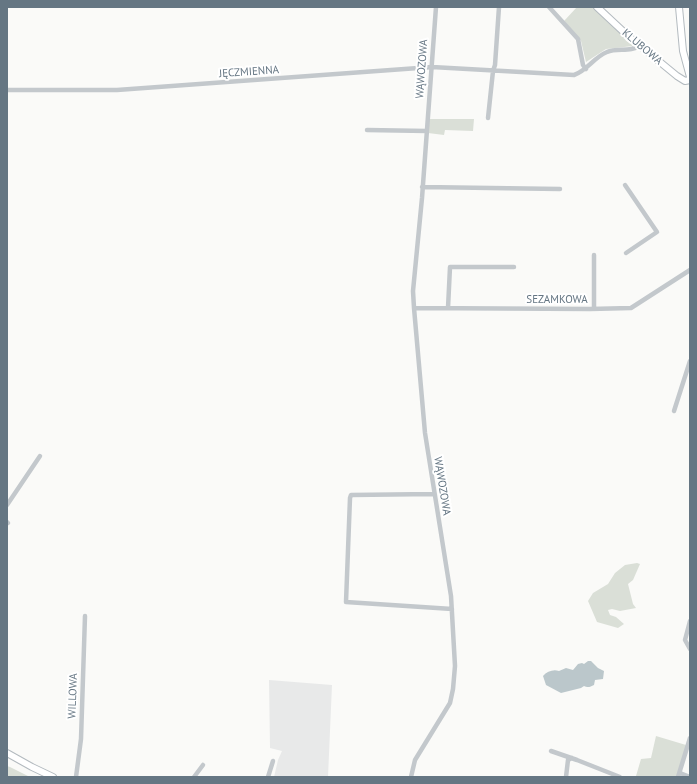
<!DOCTYPE html>
<html>
<head>
<meta charset="utf-8">
<style>
	body { margin:0 }
	#map { position:relative; width:697px; height:784px; overflow:hidden; background:#fafaf8; font-family:"PT Sans",sans-serif }
	canvas { display:block }
	.frame { position:absolute; inset:0; border:8px solid #657683; pointer-events:none }
</style>
</head>
<body>
<div id="map">
<canvas width="697" height="784"></canvas>
<div class="frame"></div>
</div>
<script>
const g = document.querySelector('canvas').getContext('2d');
g.lineJoin = 'round';
function paint(path, color) { g.fillStyle = color; g.fill(path, 'evenodd'); }
function stroke(path, color, width, dash) { g.strokeStyle = color; g.lineWidth = width; g.lineCap = dash ? 'butt' : 'round'; g.setLineDash(dash || []); g.stroke(path); }
function write(font, color, halo, rows, align = 'center') {
  g.font = font + ' "PT Sans",sans-serif'; g.lineWidth = 4; g.setLineDash([]); g.textBaseline = 'middle'; g.strokeStyle = halo; g.fillStyle = color; for (const [text, x, y, turn = 0] of rows) {
    g.save(); g.translate(x, y); g.rotate((+turn || 0) * Math.PI / 180); g.textAlign = isNaN(turn) ? turn : align; if (halo) g.strokeText(text, 0, 0); g.fillText(text, 0, 0); g.restore();
  }
}
const built = new Path2D(`
	M269,680L332,685L328,777H274L278,760L282,751L270,748Z`);
const green = new Path2D(`
	M577,7H594L606,20L632,41L633,46L606,49L586,62L581,41L564,21Z
	M429,119H474L473,131L445,130L444,135L428,133Z
	M637,563L640,564L633,580L628,584L633,604L636,608L620,611L612,609L608,610L610,615L616,617L624,624L618,628L597,622L588,601L593,593L608,584L615,573L625,565Z
	M656,736L686,745L677,777L636,776L641,759L651,758Z
	M7,766L10,767L30,777H7Z`);
const water = new Path2D(`
	M588,661H591L598,668L604,671L603,679L595,680L594,685C590,687 588,688 584,686L581,688L561,693L546,685L543,676C547,671 554,669 559,671L566,668L573,670L578,664L582,663L584,664Z`);
const street = new Path2D(`
	M549,7L578,39L583,65L586,69
	M7,90H117L432,67L574,75C587,71 594,57 607,52C617,47 631,53 640,45
	M488,118L493,71L495,65L499,7
	M367,130L427,131
	M625,185L657,232L626,253
	M422,187L560,189
	M414,308L590,309L631,308L690,270
	M448,308L450,267H514
	M594,309V255
	M674,411L690,361
	M434,494L351,495L350,498L346,602L452,609
	M7,505L40,456
	M7,522L8,523
	M690,621L685,640L690,649
	M551,751L577,760L620,777
	M680,773L690,777
	M76,777L81,739L85,616
	M194,777L203,765
	M268,777L273,761
	M411,777L415,760L450,703L453,689L455,666L451,596L425,433L414,308L413,291L422,198L436,7
	M566,777L568,760L572,758
	M678,777L690,738`);
const secondary = new Path2D(`
	M597,7L627,35L677,76L685,81L690,80
	M679,7L683,51L690,77
	M7,753L32,767L53,777`);
const streetNames = [
	["KLUBOWA",642,47,40],
	["WĄWOZOWA",422,69,-86],
	["JĘCZMIENNA",249,72,-4],
	["SEZAMKOWA",557,300],
	["WĄWOZOWA",442,486,81],
	["WILLOWA",73,696,-88]
];
paint(built, '#e8e9e9');
paint(green, '#dadfd7');
paint(water, '#bbc7cb');
stroke(secondary, '#b3babf', 8);
stroke(street, '#c3c8cc', 4.5);
stroke(secondary, '#fff', 6);
write('11px', '#657683', '#fff', streetNames);
</script>
</body>
</html>
